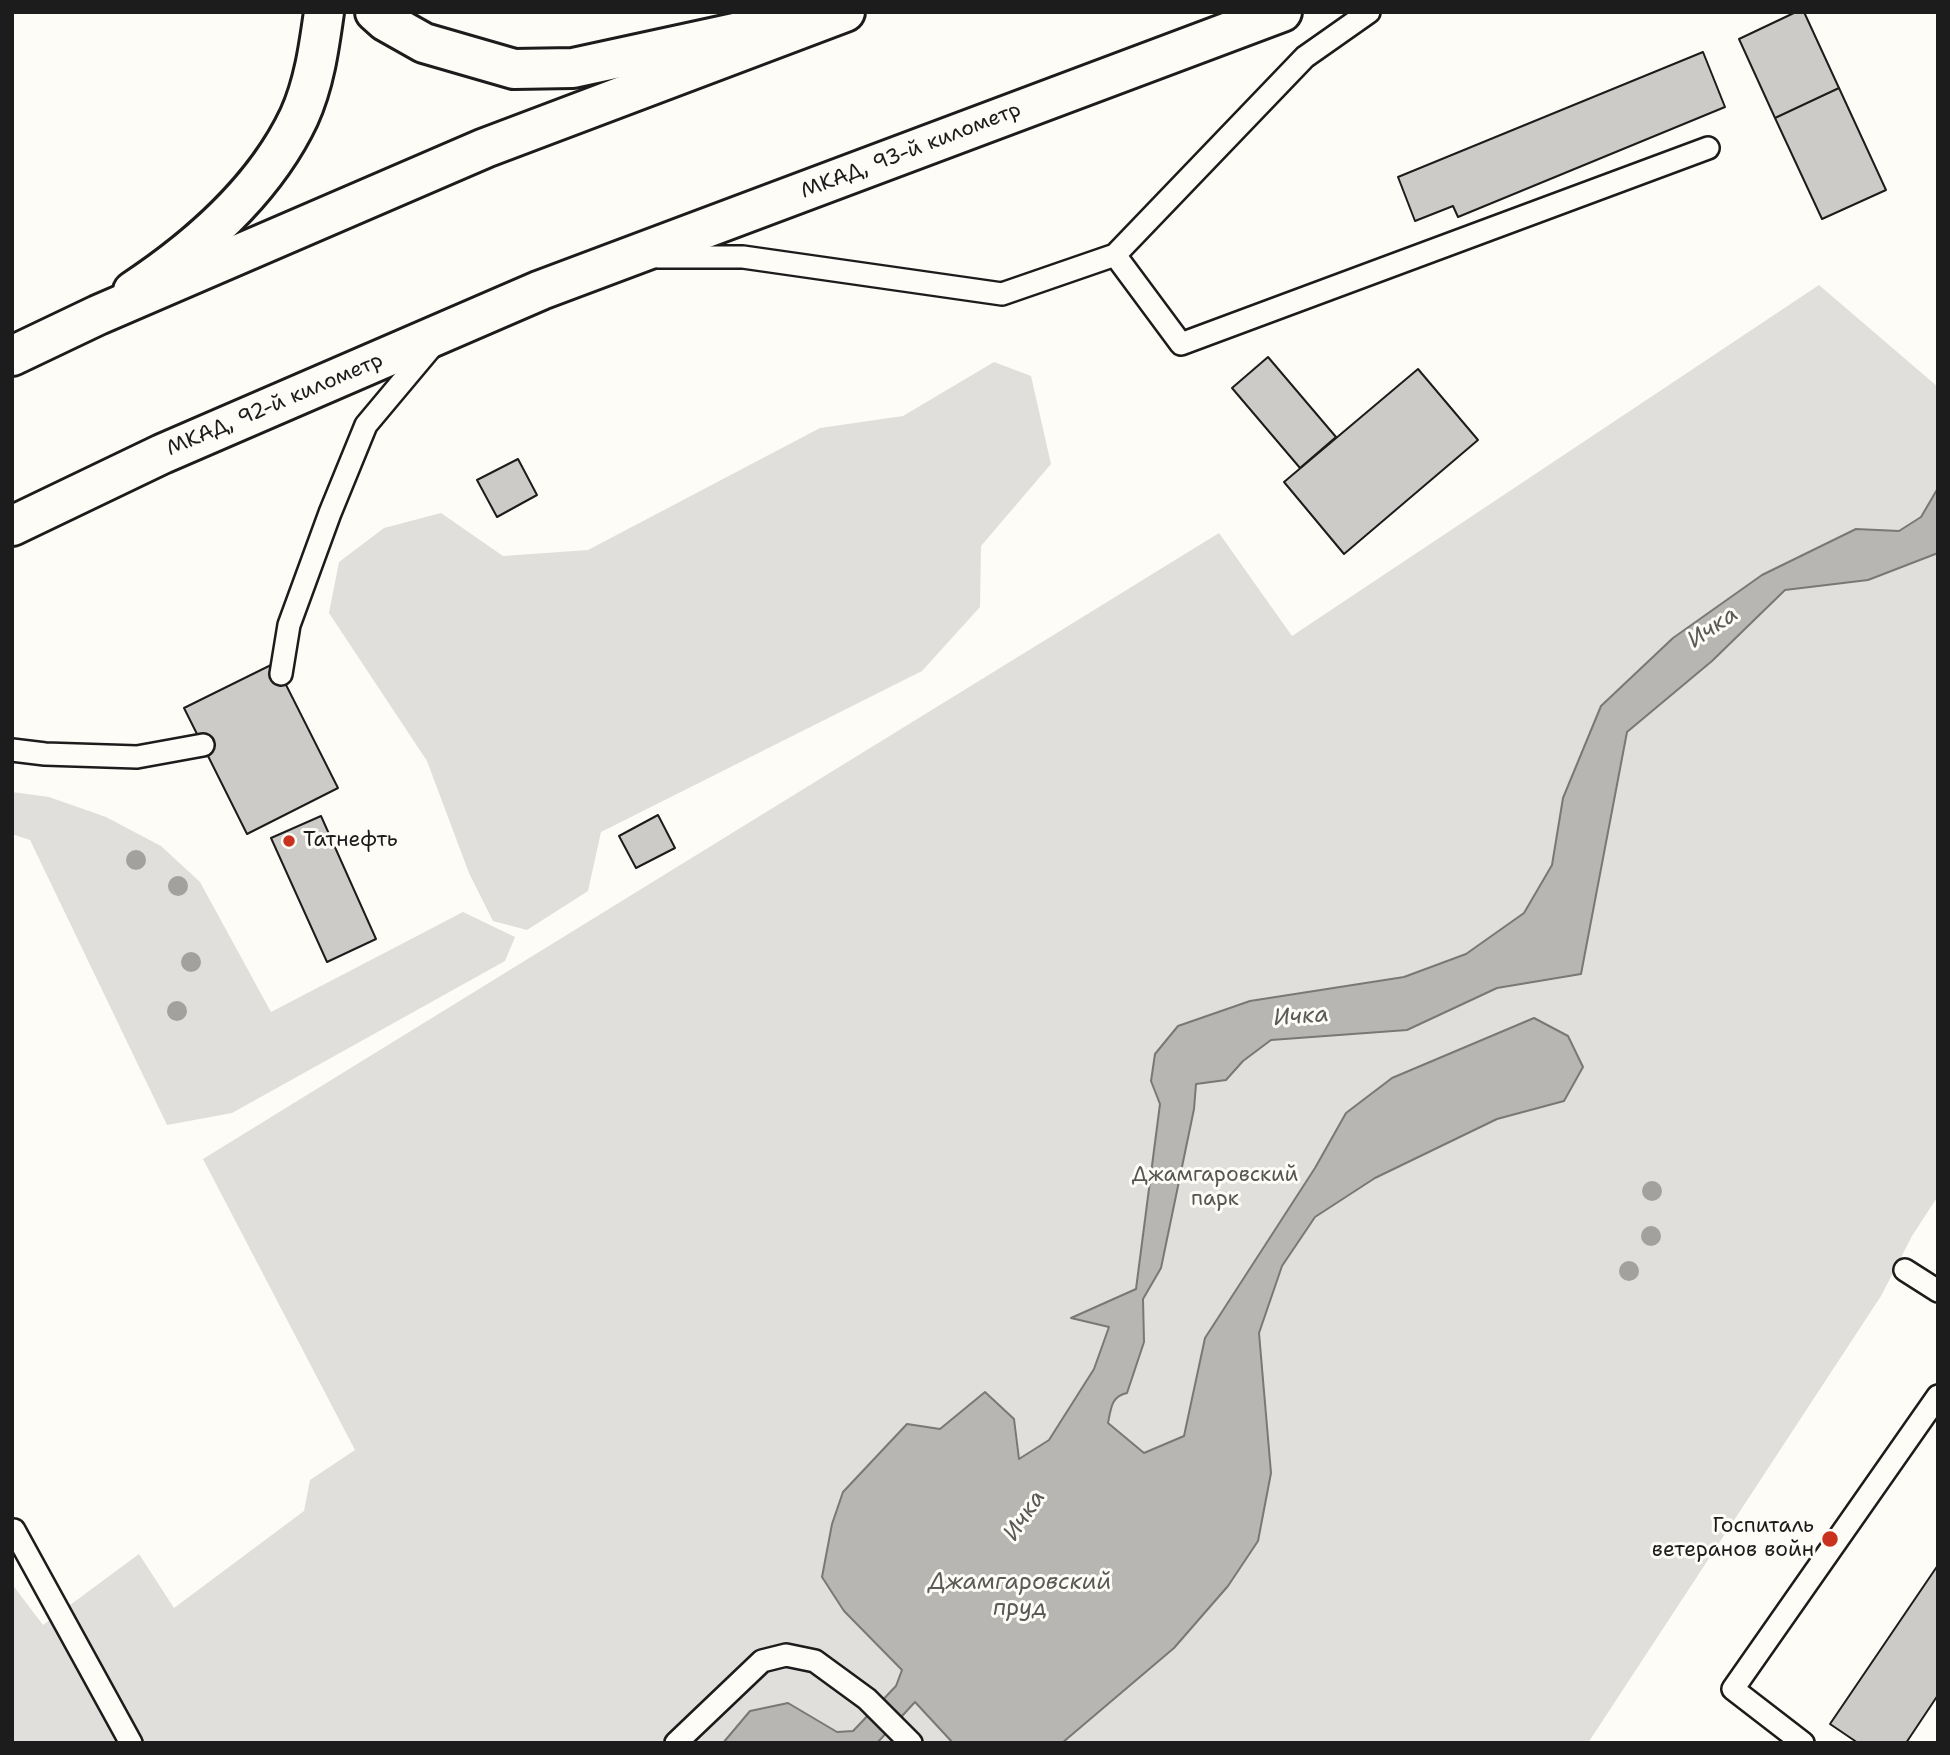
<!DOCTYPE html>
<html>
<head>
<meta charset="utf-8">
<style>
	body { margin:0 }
	#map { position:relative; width:1950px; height:1755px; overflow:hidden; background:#fdfcf7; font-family:"Shantell Sans",sans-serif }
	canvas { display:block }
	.frame { position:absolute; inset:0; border:14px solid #1c1c1c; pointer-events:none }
</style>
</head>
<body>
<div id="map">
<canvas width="1950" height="1755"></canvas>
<div class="frame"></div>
</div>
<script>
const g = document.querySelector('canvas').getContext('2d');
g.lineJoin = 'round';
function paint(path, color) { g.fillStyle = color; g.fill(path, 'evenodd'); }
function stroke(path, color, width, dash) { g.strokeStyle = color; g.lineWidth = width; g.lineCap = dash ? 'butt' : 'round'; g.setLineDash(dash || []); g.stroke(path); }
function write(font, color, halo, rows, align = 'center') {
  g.font = font + ' "Shantell Sans",sans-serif'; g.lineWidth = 6; g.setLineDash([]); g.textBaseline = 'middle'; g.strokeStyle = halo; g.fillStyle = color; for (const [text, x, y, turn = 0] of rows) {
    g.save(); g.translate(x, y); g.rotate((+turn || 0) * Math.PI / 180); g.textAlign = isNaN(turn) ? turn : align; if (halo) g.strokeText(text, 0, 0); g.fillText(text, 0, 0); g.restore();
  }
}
const green = new Path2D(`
	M1819,285L1938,387V1196L1912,1236L1881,1296L1588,1743H12V1584L43,1625L139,1554L174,1608L304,1511L310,1480L355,1450L203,1159L1219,533L1292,636Z
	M994,362L1031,376L1051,464L981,546L980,607L922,671L601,832L588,891L527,930L493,921L469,873L427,761L329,613L339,562L384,528L441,513L503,556L588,550L820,428L903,416Z
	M12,792L49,797L106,817L161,846L200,882L271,1012L463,912L515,937L505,961L232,1113L167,1125L30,840L12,834Z`);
const water = new Path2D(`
	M1938,488V553L1868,580L1785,590L1712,661L1627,732L1581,974L1497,988L1407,1030L1271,1040L1243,1061L1226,1080L1196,1084L1194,1109L1161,1268L1143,1299L1144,1342L1127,1393C1111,1396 1111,1409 1108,1423L1144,1453L1184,1436L1205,1338L1315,1168L1346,1113L1392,1078L1534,1018L1568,1036L1583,1067L1564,1101L1497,1119L1375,1178L1315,1217L1282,1266L1259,1333L1271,1473L1258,1541L1228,1586L1174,1648L1062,1743H953L915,1702L877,1743H723L750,1711L788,1703L837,1732L853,1731L896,1686L902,1670L844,1611L822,1577L832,1524L843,1492L907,1424L940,1429L985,1392L1014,1419L1019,1459L1049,1440L1094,1369L1109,1327L1071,1318L1136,1289L1160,1104L1151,1081L1155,1054L1178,1026L1250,1001L1404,977L1466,954L1524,913L1552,865L1563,798L1601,706L1673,638L1762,575L1856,529L1899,531L1921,517Z`);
const building = new Path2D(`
	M1796,12H1804L1839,88L1775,118L1739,39Z
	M1703,52L1725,107L1458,217L1453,206L1415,221L1398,177Z
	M1839,88L1886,190L1822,219L1775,118Z
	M1268,357L1336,437L1300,468L1232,388Z
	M1418,369L1478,440L1344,554L1284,482Z
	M518,459L537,495L497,517L477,480Z
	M275,663L338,788L247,834L184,708Z
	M658,815L675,848L636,868L619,836Z
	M321,816L376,939L327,962L271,838Z
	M1938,1565V1695L1906,1743H1858L1830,1724Z`);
const lane = new Path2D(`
	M1115,255L1181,344L1708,148
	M658,257H743L1002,294L1115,255L1305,57L1369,12
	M281,674L289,625L330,513L366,425L433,345
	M12,750L45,754L137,757L203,745
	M1905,1270L1938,1291
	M14,1530L131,1743
	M676,1743L762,1661L786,1655L815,1661L867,1699L911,1743
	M1803,1743L1733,1689L1938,1396`);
const secondary = new Path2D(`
	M375,12L385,21L424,43L514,69L573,68L785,22
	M133,291C198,248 265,189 299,117C314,84 319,48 324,12`);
const highway = new Path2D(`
	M12,356L98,315L485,148L845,12
	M12,526L162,454L541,290L1282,12`);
const trees = [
	[136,860],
	[178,886],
	[191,962],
	[177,1011],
	[1652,1191],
	[1651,1236],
	[1629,1271]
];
const markers = [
	[289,841,7,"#c8321e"],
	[1830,1539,9,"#c8321e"]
];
const streetNames = [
	["МКАД, 93-й километр",911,151,-21],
	["МКАД, 92-й километр",275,405,-23]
];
const poiNames = [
	["Татнефть",303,841],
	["Госпиталь",1814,1527,"right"],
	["ветеранов войн",1814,1551,"right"]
];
const parkNames = [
	["Джамгаровский",1215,1176],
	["парк",1215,1200]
];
const waterNames = [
	["Ичка",1713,628,-34],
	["Ичка",1301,1017,-4],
	["Ичка",1025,1516,-56],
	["Джамгаровский",1020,1583],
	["пруд",1020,1609]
];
paint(green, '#e0dfdb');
paint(water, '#b7b6b2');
stroke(water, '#797876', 2);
paint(building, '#cccbc8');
stroke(building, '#1c1c1c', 2);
stroke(lane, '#1c1c1c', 26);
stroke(secondary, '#1c1c1c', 44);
stroke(highway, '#1c1c1c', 44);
stroke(lane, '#fdfcf7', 21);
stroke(secondary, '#fdfcf7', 38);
stroke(highway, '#fdfcf7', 38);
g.fillStyle = '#a2a19e';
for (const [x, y] of trees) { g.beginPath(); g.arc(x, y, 10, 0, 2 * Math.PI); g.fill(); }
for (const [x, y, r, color] of markers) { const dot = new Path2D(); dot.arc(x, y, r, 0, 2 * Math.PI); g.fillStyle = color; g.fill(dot); stroke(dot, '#fdfcf7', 2.5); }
write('21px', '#1c1c1c', '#fdfcf7', streetNames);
write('21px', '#1c1c1c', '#fdfcf7', poiNames, 'left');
write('21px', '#575655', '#fdfcf7', parkNames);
write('italic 23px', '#5a5a58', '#fdfcf7', waterNames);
</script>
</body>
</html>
